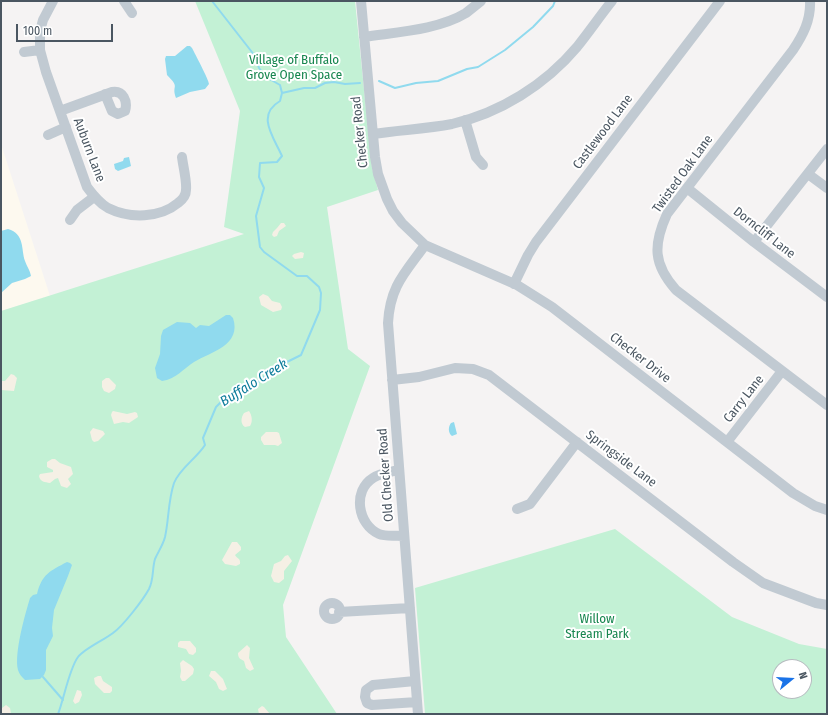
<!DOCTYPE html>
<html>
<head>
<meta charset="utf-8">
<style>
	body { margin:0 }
	#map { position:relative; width:828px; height:715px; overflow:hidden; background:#f5f3f3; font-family:"Fira Sans Condensed",sans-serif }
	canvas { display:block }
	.frame { position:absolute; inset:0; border:2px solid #4a5661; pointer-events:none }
	.north { position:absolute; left:772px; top:659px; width:40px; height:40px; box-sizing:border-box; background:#fff; border:1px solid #b7bbc0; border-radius:50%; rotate:72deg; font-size:11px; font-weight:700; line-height:16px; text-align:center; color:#4a5661 }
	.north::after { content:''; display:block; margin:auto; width:14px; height:18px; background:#1a73e8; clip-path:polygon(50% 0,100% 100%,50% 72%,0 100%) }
	.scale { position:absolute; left:16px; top:24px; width:97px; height:18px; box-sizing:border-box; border:2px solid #4a5661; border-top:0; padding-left:5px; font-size:12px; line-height:14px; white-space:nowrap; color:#4a5661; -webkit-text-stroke:3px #fff; paint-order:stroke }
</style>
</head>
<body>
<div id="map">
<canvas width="828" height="715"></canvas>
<div class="frame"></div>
<div class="north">N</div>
<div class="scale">100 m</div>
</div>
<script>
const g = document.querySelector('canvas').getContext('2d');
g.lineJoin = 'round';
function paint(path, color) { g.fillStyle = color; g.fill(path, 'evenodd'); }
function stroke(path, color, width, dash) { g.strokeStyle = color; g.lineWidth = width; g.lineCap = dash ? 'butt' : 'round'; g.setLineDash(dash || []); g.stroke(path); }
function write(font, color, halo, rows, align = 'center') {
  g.font = font + ' "Fira Sans Condensed",sans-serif'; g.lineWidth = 4; g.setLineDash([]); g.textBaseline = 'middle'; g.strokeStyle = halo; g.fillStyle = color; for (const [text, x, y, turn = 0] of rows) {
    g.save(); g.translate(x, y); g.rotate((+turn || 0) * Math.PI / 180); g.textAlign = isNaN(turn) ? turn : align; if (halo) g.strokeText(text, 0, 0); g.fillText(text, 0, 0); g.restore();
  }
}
const commercial = new Path2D(`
	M1,144L50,296L1,311Z`);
const green = new Path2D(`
	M195,1H355L372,168L378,190L327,207L348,349L370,366L283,605L286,637L337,714H1V311L244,234L224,227L240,111Z
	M615,529L732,617L799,644L827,649V714H425L415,588ZM780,667H804V691H780Z`);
const sand = new Path2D(`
	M281,223H284L286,226L279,231L277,236L274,237L272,235L273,232L277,228Z
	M301,252L304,253L303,258L295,259L292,256L294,254Z
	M263,294L268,296L272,301L280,303L282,307L281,310L273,312L261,305L259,297Z
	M11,374L14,375L17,378L14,391L1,390V381H5Z
	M106,378H109L116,385L115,389L109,393L104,391L102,387V381Z
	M113,411L127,414L135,412L137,413L138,417L129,423L123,422L114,424L111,415L112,412Z
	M249,411C252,415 253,422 250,426L245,427C240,424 241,417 244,413Z
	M93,428L103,431L105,434L98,441L94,442L92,440L90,432Z
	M266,432H277L279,433L282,443L278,446L275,445H264L261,440V437Z
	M52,459H55L60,463L71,467L73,474L68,479L71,484L67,488L61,486L58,478L55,479L50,483C45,482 40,482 39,476L40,474L53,472V470L47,467V462Z
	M232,542H237L241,547V550L235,555C237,559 241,558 240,564L236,566L225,564L222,560Z
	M288,555L292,561L284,571V579L279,583L274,582L271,576L274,564L281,561L285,556Z
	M180,641H190L196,648V652L193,655L189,654L186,649L178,647V643Z
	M247,645L250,648L249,658L254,669L250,671L246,668L244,661C240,659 238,658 238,653Z
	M183,660L192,666L194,669L193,674L185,681H182L180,677L181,671L180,663Z
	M211,671H215L223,679L227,689L223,691L219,689L216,682L209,676Z
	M98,676H101L103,681L112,687V691L110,693H104L95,684L94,678Z
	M77,690L81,691L82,695L79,702L75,704L73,701Z
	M6,705L10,708L11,714H1L2,708Z
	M262,706L264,707L270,714H259L258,709Z`);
const water = new Path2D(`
	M187,46H190L192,48C195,54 209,80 209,84L205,89L190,92L176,98C171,84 181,89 167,75L165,59L166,56H175Z
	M129,157L131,166L118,171L115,169L114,164L123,161L124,158Z
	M8,229C25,234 21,249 25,261C27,267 30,270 31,276L25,279L12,283L1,293V231Z
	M226,315H230L233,318C242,345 211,352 194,362C183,369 176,379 162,381L157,378L155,368L160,354L161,336L163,330L177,322L190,323L196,328L200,325L209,326Z
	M454,422L457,434L452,436C448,433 448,427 451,423Z
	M67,562L70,563L72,565L68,576L54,610L52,628L53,636L46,650V670L44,675L40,679L25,680C22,677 19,674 18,670C14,653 25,615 30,598L33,595L37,594C42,574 50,571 67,562Z`);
const stream = new Path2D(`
	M379,81L395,88L416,83L438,81L467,69L478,67L505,50L533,27L553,6L555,1
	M282,93L304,88H315L325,83L334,82L345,84L360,83
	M43,677L63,700
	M58,714C64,699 69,669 78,657C84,649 104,640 113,633C123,626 143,600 149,589C154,579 152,569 155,559C158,552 163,545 165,537C169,519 168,501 174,483C180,468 196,459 205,445L203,438L216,407L224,399L254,386L273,369L301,355L320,310L321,293L319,287L307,276H297L264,252L260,247L256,216L264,188L259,177L260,163L277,162L282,156C273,136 256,115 280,101L282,93L280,85L266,77L259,68L255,56L212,1`);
const minor = new Path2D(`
	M53,1L43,20L40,31V50L46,72L87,187C93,195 99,203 108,208C130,219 160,218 178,203C182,200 186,196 186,190C187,181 183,166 182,157
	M124,1L132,13
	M361,1L375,157L378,174L387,199L393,211L402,223L425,245L517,285L552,307L793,493L815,506L827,510
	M810,1C811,20 803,35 793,50L667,214C653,245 653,264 676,290L827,405
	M364,37C396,32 438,30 466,13C471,9 476,5 481,1
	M24,52L40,50
	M60,111L112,92C123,90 128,101 125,111L118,114L112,111L105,94
	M465,120L476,157L483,165
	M373,134C399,130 426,129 452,124C500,113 545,85 577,47C589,32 600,16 612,1
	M48,135L66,127
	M808,174L827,188
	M687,188L754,242L827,297
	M70,220L77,210L94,197
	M754,242L827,149
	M514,284L528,255L536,242L720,1
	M392,380L419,377L455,368L473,369L489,375L733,562L763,583L816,603L827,605
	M727,442L782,371
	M399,470C390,472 380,473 373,478C352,491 358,525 379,534C386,537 396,535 404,536
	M517,509L530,504L577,442
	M324 611a8 8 0 1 1 16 0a8 8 0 1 1-16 0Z
	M339,612L410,608
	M415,681L373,685L366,690L365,697L367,703L372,705L417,702
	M418,714L388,323C390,286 405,273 425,245`);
const parkNames = [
	["Village of Buffalo",294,60],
	["Grove Open Space",294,75],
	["Willow",597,619],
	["Stream Park",597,634]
];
const streetNames = [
	["Checker Road",360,132,-96],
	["Castlewood Lane",603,132,-53],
	["Auburn Lane",89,150,69],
	["Twisted Oak Lane",683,174,-54],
	["Dorncliff Lane",764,233,38],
	["Checker Drive",640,358,38],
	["Carry Lane",744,399,-52],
	["Springside Lane",621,459,37],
	["Old Checker Road",386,475,-94]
];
const waterNames = [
	["Buffalo Creek",254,383,-32]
];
paint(commercial, '#fdf9ef');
paint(green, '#c3f1d5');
paint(sand, '#f5f0e5');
paint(water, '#90daee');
stroke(stream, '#90daee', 2);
stroke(minor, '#c1cad2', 10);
write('13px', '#17864f', '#fff', parkNames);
write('13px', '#4a5661', '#fff', streetNames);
write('italic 14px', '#0c7c9b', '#fff', waterNames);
</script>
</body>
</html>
